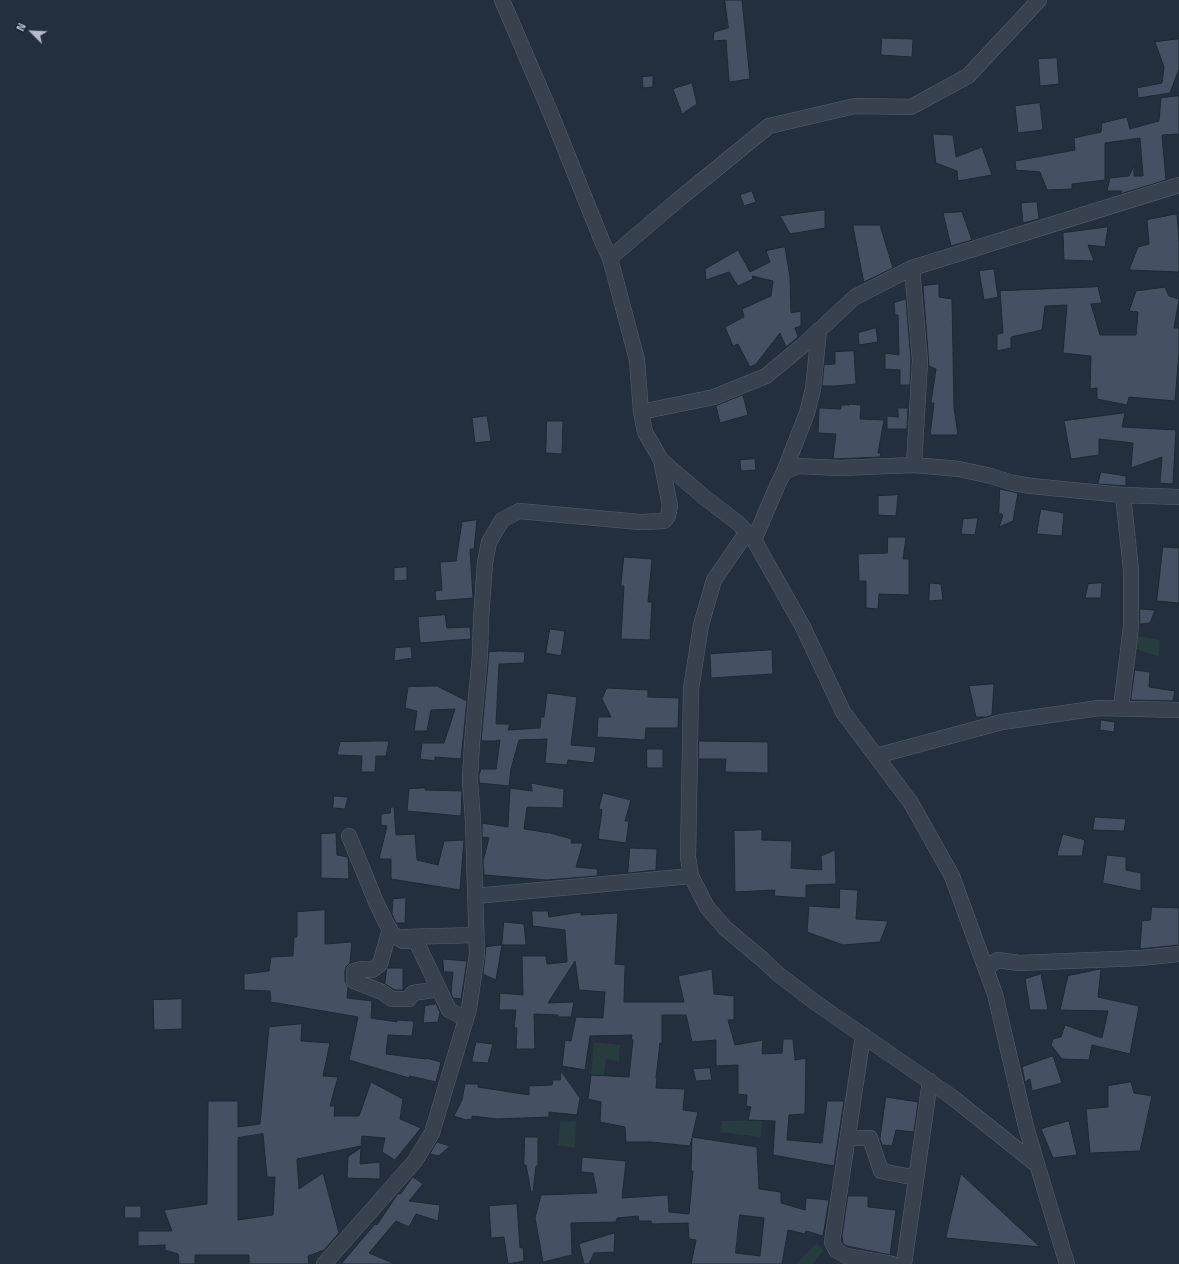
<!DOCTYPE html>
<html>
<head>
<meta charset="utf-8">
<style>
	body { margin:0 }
	#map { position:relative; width:1179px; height:1264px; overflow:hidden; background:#242f3e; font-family:"Titillium Web",sans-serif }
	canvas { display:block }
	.north { position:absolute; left:12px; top:12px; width:40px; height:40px; -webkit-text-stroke:3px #1d2633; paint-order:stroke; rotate:294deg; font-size:11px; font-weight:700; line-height:16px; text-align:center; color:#b4bcc9 }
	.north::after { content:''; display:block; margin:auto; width:14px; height:18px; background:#b4bcc9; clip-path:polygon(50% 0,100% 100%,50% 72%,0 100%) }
</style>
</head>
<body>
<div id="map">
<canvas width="1179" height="1264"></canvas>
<div class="north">N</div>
</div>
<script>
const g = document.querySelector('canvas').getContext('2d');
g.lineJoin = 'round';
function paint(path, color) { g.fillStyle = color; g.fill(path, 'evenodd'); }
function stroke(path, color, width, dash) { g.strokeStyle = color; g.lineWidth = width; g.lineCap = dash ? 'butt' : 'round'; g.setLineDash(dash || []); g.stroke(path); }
const green = new Path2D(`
	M1137,636L1160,640L1159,657L1136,649Z
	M594,1042L620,1045L619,1061L606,1059L604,1076L591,1075Z
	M762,1120L761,1137L720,1132L722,1121Z
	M576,1121L575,1148L558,1145L560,1122Z
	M817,1243L823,1251L812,1264H797L806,1253Z`);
const building = new Path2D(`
	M725,0H742L750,79L729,82L726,40L713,41L714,32L728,28Z
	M882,38L913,39L912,57L881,55Z
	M1179,39V69L1170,93L1138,98L1137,88L1162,83L1164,67L1155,42Z
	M1057,58L1059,84L1040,86L1038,59Z
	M653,76V87L643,88L642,77Z
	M692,83L697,104L682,114L673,89Z
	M1179,96V134L1162,135L1166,180L1120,194L1122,191H1107L1110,178L1129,176L1134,166V176H1143L1140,138L1105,143V180L1072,184V189L1047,190L1040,172L1016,170L1015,161L1075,150L1074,138L1101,132L1102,123L1127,117L1130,129L1159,121L1161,98Z
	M1040,103L1043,130L1018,133L1015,106Z
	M933,134L953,135L956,157L982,147L992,175L958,181L957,171L936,163Z
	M752,191L756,202L744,206L740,195Z
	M1037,202L1039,219L1023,223L1021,203Z
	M825,210V228L790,234L780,216Z
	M962,212L972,240L951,246L943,213Z
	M1177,214L1179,241V272L1129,270L1138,247L1149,244L1147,220Z
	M853,225H880L893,268L864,282Z
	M1108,227L1105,247L1088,245L1094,261L1064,260L1063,233Z
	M785,247L790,277L791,313L801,311V326L795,328L798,337L786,347L780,333L756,364L750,367L738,344L733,346L725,327L744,317L742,309L771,296L773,281L752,276L753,279L738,286L729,272L706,280L705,269L738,250L750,272L770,262L766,251Z
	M994,269L998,297L984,300L979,271Z
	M939,284V297L952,299L954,408L958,435H930L934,403H931L936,369L929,366L923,286Z
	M1098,287L1102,303L1091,304L1100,335H1136L1138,312L1129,311L1136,291L1165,287L1169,296L1179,299L1174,328H1179V353L1175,401L1129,397L1127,405L1097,399V388L1090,389L1091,356L1063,353L1067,305L1045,306L1042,330L1011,337V348L997,351V334L1003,333L1000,291Z
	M906,299L911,361L910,385H900V370L885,369V353L899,355L898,315H895L894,303Z
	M876,328L878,342L859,345L858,333Z
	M854,351L856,384L836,386H822L824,365L835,364V352Z
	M743,395L748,415L720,423L716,406Z
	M849,404L861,405L860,419L884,420L878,453H881L880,457L833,459L836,434L818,433L819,408L841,409V405H849Z
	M898,408H908L907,429H887V416L898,417Z
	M1125,413L1122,427L1176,430L1173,484L1160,483L1162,457L1131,468L1133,443L1099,439V455L1071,459L1064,421Z
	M487,416L491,441L475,443L472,418Z
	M547,421H563L562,454L546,453Z
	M755,459L756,470L741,471L740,460Z
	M1101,472L1126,476V486L1098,484Z
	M1000,489L1018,493L1013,521L999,527L1003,515L999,513Z
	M898,495L896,516L878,515V496Z
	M1041,509L1064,513L1062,536L1037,534Z
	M978,518L975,535L961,534L963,519Z
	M477,520L474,549H470L473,598L436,601L435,591L442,590L440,562L456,561L462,522Z
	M888,537H906L903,559H909V595L879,594L878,609L866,608V581H859L858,554L887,553Z
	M1163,547L1179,548V603L1157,601Z
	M624,557L652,559L648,602H652L650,640L621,639L624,586H621Z
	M407,567V580L394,581V568Z
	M930,583L941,584L943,600L929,601Z
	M1102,583L1101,598H1085L1088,584Z
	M1140,609L1155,610L1150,623L1140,624Z
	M445,615L447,628L470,627L471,639L420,643L418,617Z
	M550,629L565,631L561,656L546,653Z
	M411,647L412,658L394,661L395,648Z
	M772,650L773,674L711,678L710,654Z
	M500,651L525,652L524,663L499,664L496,724H510L508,730L540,728L541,717H544L547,693L577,697L571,745L596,747L594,763L568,760L567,765L545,763L547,739L519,740L511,769L509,786L479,783V775L481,769H496L500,740L495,741H481L489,652Z
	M1135,670L1150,672L1149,687L1175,691L1173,701L1131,700Z
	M994,684L992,715L987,717H976L969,686Z
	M437,686L467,701L461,759L435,757V761L420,759L422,743H444L455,709L431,710L427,731H414L417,711L405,708L408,687Z
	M607,688L648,690V697L679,698L678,728H646L645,740L597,737L598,717H611L602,699Z
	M1101,720L1115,722L1114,732L1100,730Z
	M375,741H389L386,756H376L375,772H361L362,756L337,755L340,742Z
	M699,741L768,742V773L725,772L726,759H699Z
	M647,749H663V768H647Z
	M531,783L564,789L563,808L527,807L524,829L550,833L572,839L571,843H583L576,867L598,869L597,876L547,880L484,875L483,861L489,838L482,837V823L508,827L510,788L532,791Z
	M425,788V790L462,791L461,816L407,811L409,789Z
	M603,793L631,800L625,821H629L626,843L598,839L602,810L599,809Z
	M334,796L348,797L345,809L333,808Z
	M391,807H394L396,835L415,834L417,860L438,865L444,841L464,840L460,890L391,879V859H379L387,826L381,825V814L390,813Z
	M1095,817L1126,819L1124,831L1093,830Z
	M762,830V840L792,841L791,868L822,870L821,856L835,850L836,884L806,885V898L774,896L775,890L735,892L734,831Z
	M336,833L337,855L348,857L349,879L321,878V834Z
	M1063,834L1085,840L1082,856H1057Z
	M630,848L657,849L656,870L628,873Z
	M1107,855L1126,857V870L1141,873V891L1103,883Z
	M840,889L858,890L856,919L888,921L880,942L843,945L807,932L809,906L839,908Z
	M406,898L405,923H396L392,914L393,899Z
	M1152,907L1179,908V945L1140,949L1142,921L1150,920Z
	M325,910V944L352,942L350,963L346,967L345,971V981L348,987L347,998L372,1001L371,1018L397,1022V1020L414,1021L412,1036L388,1035L386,1054L426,1059V1058L441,1062L436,1082L410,1076L409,1078L349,1060L358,1017L271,1002L270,991L244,990V974L269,971L271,957L293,956L294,937H297V912Z
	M532,911H548L549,917L581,912V915L618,913L615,964L625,965L624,1002H684L678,976L712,969L714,994L734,996V1020H728L735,1045L763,1040L762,1054L782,1053L783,1039H793L795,1060L806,1058L805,1114L789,1115L787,1140L822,1143L827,1101H844L834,1166L773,1155L775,1121L748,1120L751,1107L746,1106L747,1095L738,1094V1065L716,1066V1040L692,1042L686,1015H662V1043H660L656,1078H657L656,1088L685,1089L683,1110L698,1112L692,1137L757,1147L759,1189L781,1192V1203L805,1210L806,1198L829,1200L823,1236L806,1231L805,1234L788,1230L782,1264H691L696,1240L689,1239L688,1223L652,1224L651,1221H639L638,1216L617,1218L616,1222L571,1223L572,1255L543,1262L535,1218L541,1195L597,1193L593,1173L581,1172L582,1157L626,1161L622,1198L668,1195L669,1212L689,1214L693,1171H691L692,1138L690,1146L651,1142H626L625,1127L600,1122L601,1102L588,1099L591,1075L629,1077L633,1040H631L632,1035L590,1036L585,1070L562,1066L565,1040L571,1041L576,1017L603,1018L605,992L579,990L575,961L548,1003L574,1002L571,1017H558V1015L534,1014L535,1049H516L517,1028H514L516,1010H499L500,993L523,995L522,956H546L547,964L567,962L565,930L533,926ZM740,1215L764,1218L760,1256L736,1253Z
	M504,922L524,924L526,945H502Z
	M502,945L496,980L483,974L486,947Z
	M443,959L467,961L461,999L453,998L451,993L453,972H444Z
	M387,968H403V990H395L385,984Z
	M1101,969L1098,997L1139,1006L1130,1054L1092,1045L1089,1060L1062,1059L1051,1045L1053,1039L1061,1037L1065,1025L1102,1038L1108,1011L1060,1010L1068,976Z
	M1041,974L1048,1010H1030L1025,979Z
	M182,999V1029L154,1030L153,1000Z
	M436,1004L440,1012L438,1022L423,1023L425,1006Z
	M302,1024L301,1041L330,1043L323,1076L338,1077L330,1106H335L334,1116H359L371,1082L403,1099L400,1119L421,1128L395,1160L382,1152L385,1138L362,1136L361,1146L297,1159L299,1189L323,1173L339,1233L324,1250L308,1256L309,1264H249V1255H195V1264H179L178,1254L165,1250V1245L138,1246V1231H172L164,1210L207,1204L208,1101H238V1127L260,1124L269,1027ZM263,1134L267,1177H275L273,1215L238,1220V1138Z
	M476,1042L493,1044L488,1063L472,1062Z
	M1053,1056L1062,1083L1032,1091L1030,1079L1025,1082L1022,1067Z
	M710,1068L712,1080L696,1081L693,1069Z
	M561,1071L580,1098L577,1115L549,1112V1117L497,1119L472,1116V1119L466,1120L454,1116L462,1100L465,1084H478V1087L529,1095V1086L552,1085L553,1080H560Z
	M1131,1082L1134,1093L1152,1096L1140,1151L1090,1153L1086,1109L1108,1107V1086Z
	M886,1097L918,1102L914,1132L896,1130L892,1146L882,1145L880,1139Z
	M1069,1121L1077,1155L1053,1158L1041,1129Z
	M525,1137H538V1166H536L533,1192H531L526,1165H524Z
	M437,1142L450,1146L439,1156L430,1154Z
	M361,1148L360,1164L380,1162V1179L347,1178L348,1157Z
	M961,1174L1040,1247L946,1238Z
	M413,1177L423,1184L409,1201L440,1205L438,1221L416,1214L409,1227L396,1221L369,1253L395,1264H341L375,1224L377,1225L397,1195L399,1193L400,1194Z
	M848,1196H868V1207L896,1210L890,1255L847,1246L843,1244L842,1236Z
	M517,1204L520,1248L523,1247L524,1261L508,1264L504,1237L491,1238L489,1206Z
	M125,1206H141V1218H125Z
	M615,1233L614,1252L594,1253L589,1264H584L579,1244Z`);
const minor = new Path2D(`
	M502,0L551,114L602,241L610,258L637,360L641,412L645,432L661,460L704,497L738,523L754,540L803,627L843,712L911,803L952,876L995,994L1026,1127L1067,1264
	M610,258L678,200L769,126L855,106L911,107L968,76L1039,0
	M912,268L920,361L914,465
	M641,412L714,397L766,376L801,347L855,297L912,268L1179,185
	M784,472L807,413L813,389L819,330
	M747,532L714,580L701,625L691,689L688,857L691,876L707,907L725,928L762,959L778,974L816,1003L952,1097L1037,1165
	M754,540L778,484L784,472L798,466L839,468L914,465L959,469L991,476L1013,483L1031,486L1123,495L1179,497
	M1121,708L1131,627V570L1123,495
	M876,756L1002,722L1099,708L1179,710
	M349,836L376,902L391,933L403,941H416L449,1010L466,1019
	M475,896L691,876
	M390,929L380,964L372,970L362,969L354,971V981L382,992L392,999H409L413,993L439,989
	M404,937L476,935
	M986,968L998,960L1019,963L1141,958L1179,954
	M863,1035L832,1242L836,1250L846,1256L892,1264
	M848,1138H870L881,1171L916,1178
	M324,1264L415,1161L432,1133L469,1009L477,954L473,821L470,780L472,743L480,654L481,619L485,563L489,542L502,520L519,511L640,522L664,521L668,516L670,506L661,460
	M904,1264L930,1081`);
paint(green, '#263c3f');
paint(building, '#455162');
stroke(building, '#1f2835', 1);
stroke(minor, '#565f6c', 16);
stroke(minor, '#38414e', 15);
</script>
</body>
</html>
